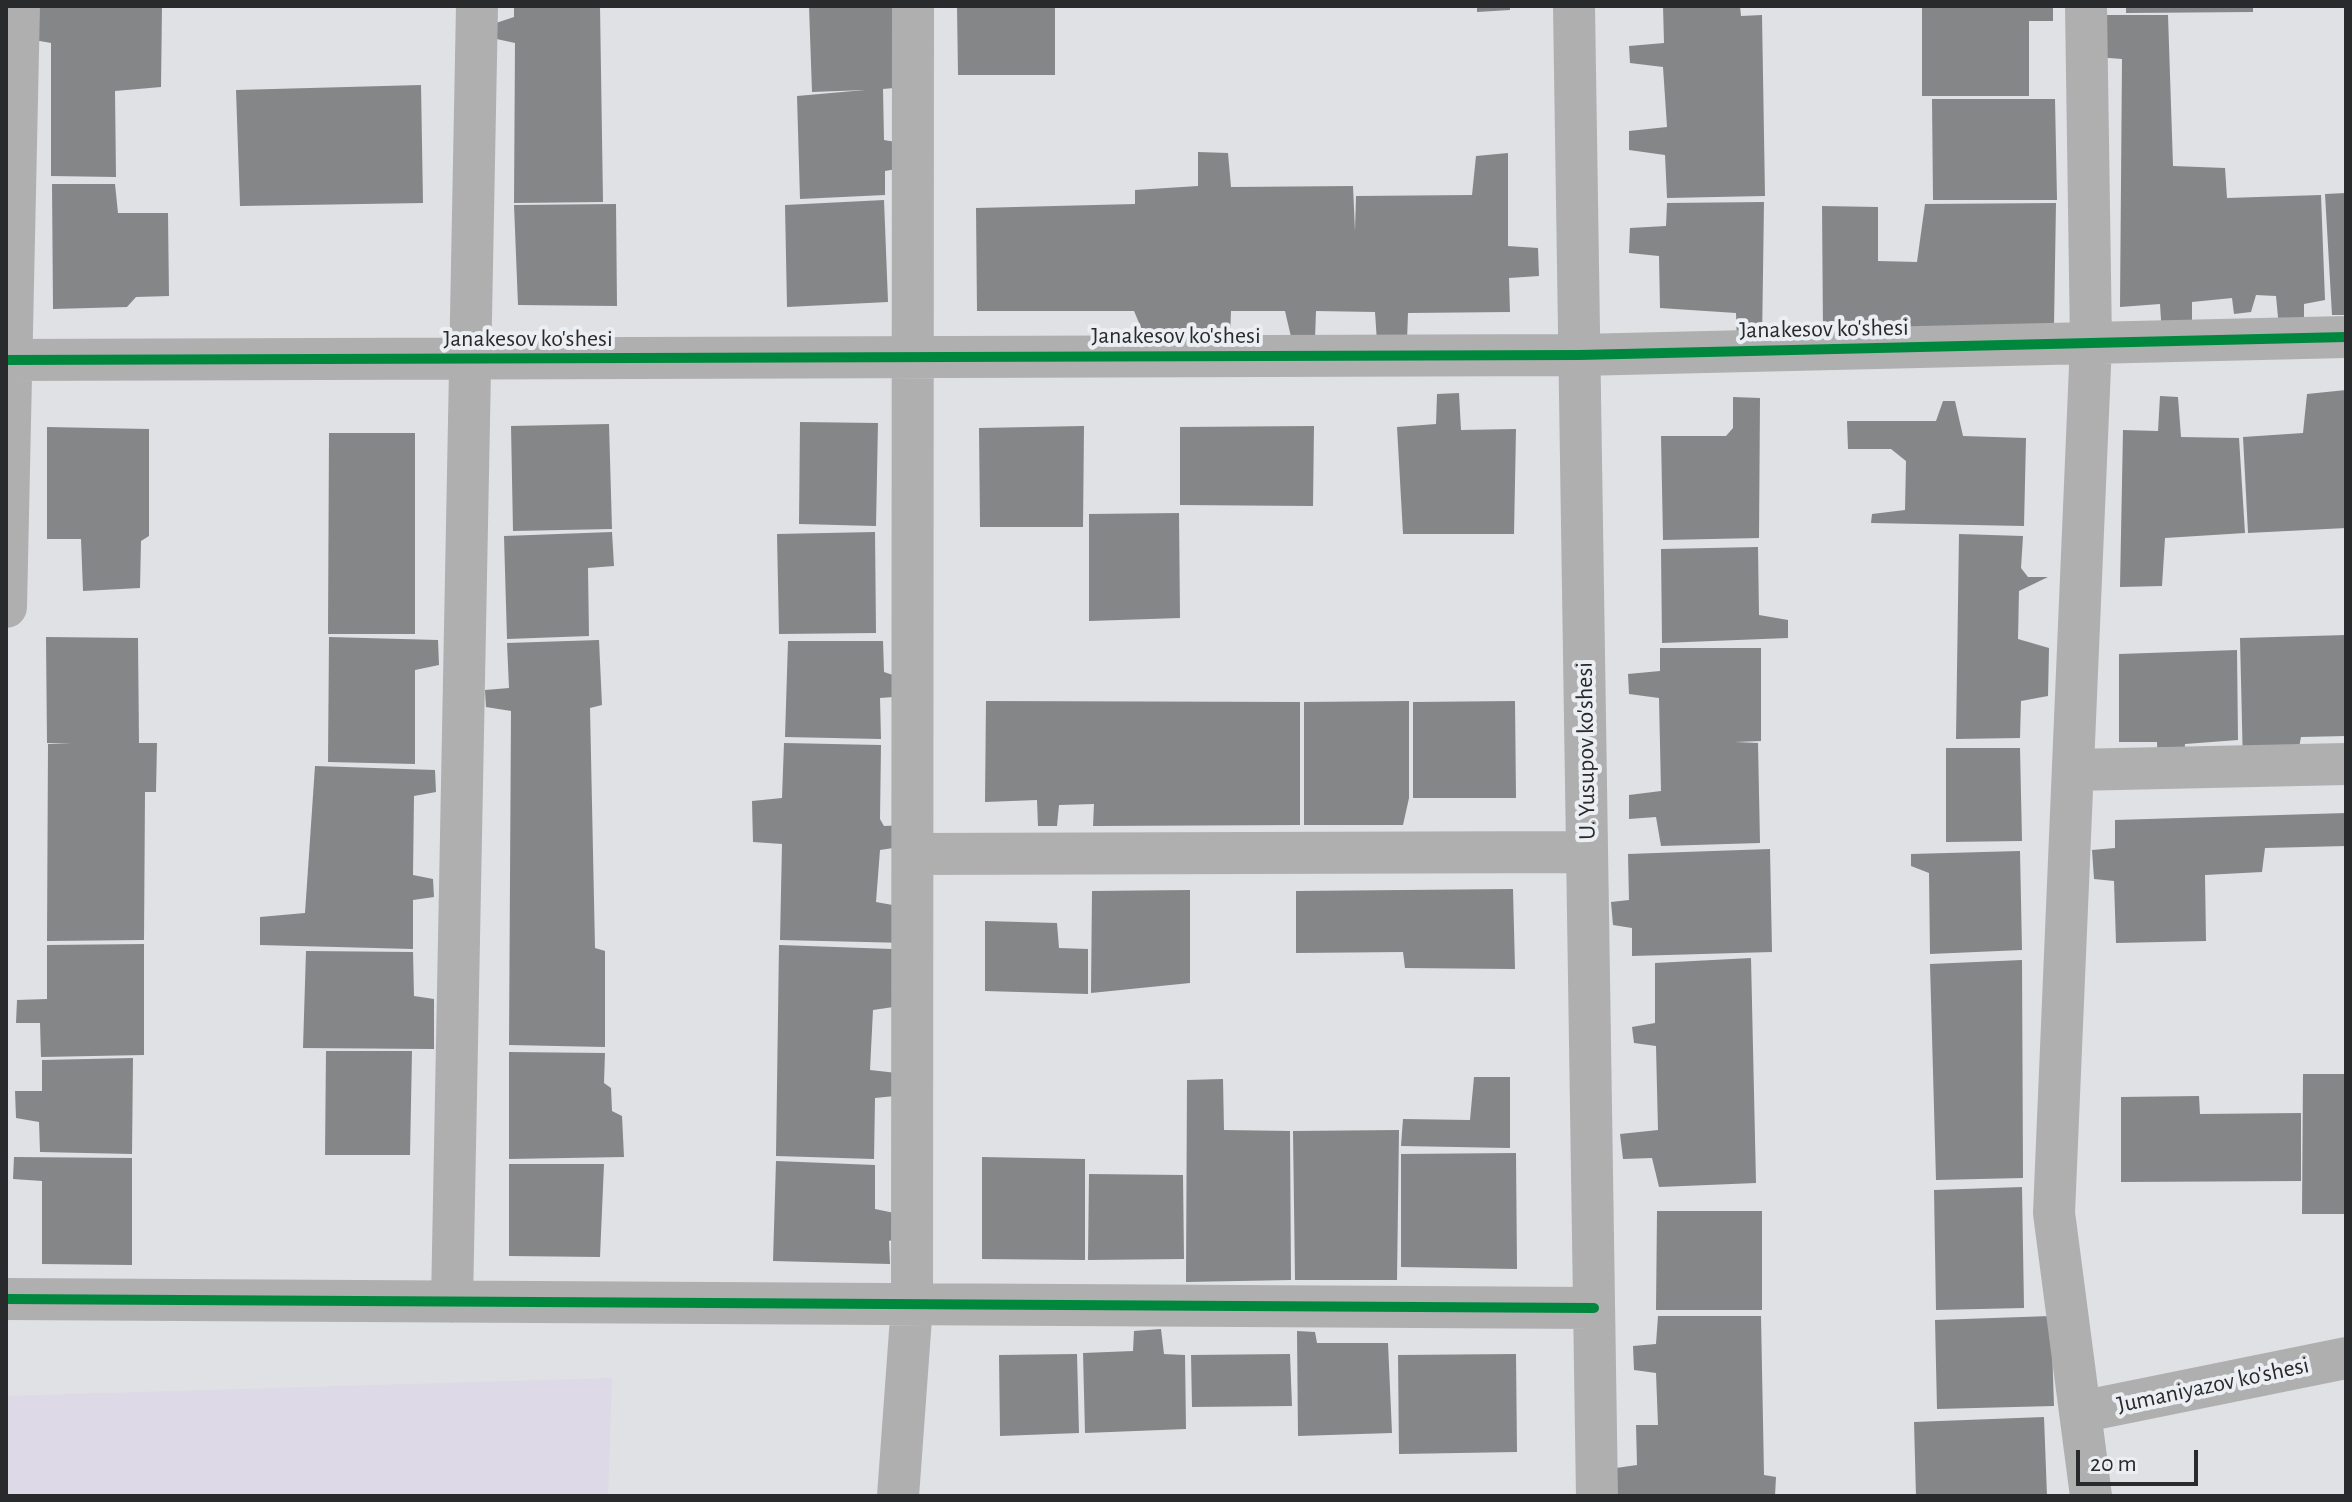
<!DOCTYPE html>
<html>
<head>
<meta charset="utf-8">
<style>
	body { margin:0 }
	#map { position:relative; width:2352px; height:1502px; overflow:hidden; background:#dfe1e4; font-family:"Alegreya Sans",sans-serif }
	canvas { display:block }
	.frame { position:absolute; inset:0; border:8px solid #292a2c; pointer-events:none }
	.scale { position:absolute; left:2076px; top:1450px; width:122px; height:36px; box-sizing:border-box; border:4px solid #292a2c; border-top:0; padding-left:10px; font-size:24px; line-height:28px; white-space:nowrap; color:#292a2c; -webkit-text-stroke:6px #ebeff3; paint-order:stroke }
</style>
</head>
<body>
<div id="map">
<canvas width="2352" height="1502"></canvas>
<div class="frame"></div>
<div class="scale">20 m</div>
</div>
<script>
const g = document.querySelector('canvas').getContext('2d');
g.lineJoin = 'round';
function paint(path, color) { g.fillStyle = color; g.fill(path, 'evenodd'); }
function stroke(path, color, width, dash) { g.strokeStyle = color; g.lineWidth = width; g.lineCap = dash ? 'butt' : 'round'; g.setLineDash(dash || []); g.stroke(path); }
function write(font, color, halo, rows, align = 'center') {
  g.font = font + ' "Alegreya Sans",sans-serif'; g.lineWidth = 8; g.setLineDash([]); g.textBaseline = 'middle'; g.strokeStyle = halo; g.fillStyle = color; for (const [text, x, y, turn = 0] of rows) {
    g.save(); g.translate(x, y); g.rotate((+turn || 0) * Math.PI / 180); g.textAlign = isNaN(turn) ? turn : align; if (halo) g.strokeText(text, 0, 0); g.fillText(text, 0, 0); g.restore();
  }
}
const education = new Path2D(`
	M612,1378L608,1496H6V1396Z`);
const building = new Path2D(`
	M48,6H162L161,87L115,91L116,177L51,176V43L23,38V12Z
	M514,6H600L603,202L514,203L515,43L492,38L490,25L514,17Z
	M809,6H892L894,88L883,89L884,140L913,145V166L885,171V195L800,199L797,96L865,90L812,92Z
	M957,6H1055V75H958Z
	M1477,6H1510V10L1477,12Z
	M1663,6H1740L1741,16L1762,15L1765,196L1667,198L1665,155L1629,150V131L1667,127L1663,67L1630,63L1629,46L1664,43Z
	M1922,6H2053V21H2029V96H1922Z
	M2126,6H2253V12L2126,13Z
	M2096,15H2168L2173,166L2225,168L2227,198L2321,195L2325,300L2304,304V327L2279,328L2276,296L2256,295L2251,312L2234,314L2232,298L2192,302V333L2162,335L2160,304L2120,307L2122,59L2096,57Z
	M421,85L423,203L240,206L236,90Z
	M1932,99H2055L2057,200H1933Z
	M1198,152L1228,153L1231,187L1353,186L1355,231L1356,196L1472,195L1476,156L1508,153V246L1538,248L1539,276L1509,278L1510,312L1408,313L1407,341L1377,342L1375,312L1316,311L1315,339L1292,341L1285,311H1231L1230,336L1145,337L1134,311H977L976,208L1135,204V190L1198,186Z
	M52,184H115L118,213H168L169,296L136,297L127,307L53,309Z
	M2346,193V315H2332L2325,194Z
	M884,200L888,302L787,307L785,205Z
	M1764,202L1762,343H1737L1736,313L1660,308L1659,256L1629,253L1630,228L1666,226L1667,203Z
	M2056,203L2054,325L1823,333L1822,206L1878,207V261L1917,262L1925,204Z
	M616,204L617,306L518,305L514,205Z
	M2346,390V528L2248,533L2243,437L2303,433L2307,394Z
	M1459,393L1461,430L1516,429L1514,534H1403L1397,427L1436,424L1437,394Z
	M2160,396L2178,397L2181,437L2239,438L2245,533L2165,538L2162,586L2120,587L2123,430L2158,431Z
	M1733,397L1760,398L1759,538L1663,540L1661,436H1726L1733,428Z
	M1943,401H1955L1963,436L2026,438L2024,526L1871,523L1872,514L1905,510L1906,461L1891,449H1848L1847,421H1936Z
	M800,422L878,423L876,526L799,524Z
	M609,424L612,529L513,531L511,426Z
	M1084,426L1083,527H980L979,428Z
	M1314,426L1313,506L1180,505V427Z
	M47,427L149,429V536L141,541L140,588L83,591L81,539H47Z
	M329,433H415V634H328Z
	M1179,513L1180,618L1089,621V514Z
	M612,532L614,566L588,568L589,636L507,639L504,536Z
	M875,532L876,633L779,634L777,534Z
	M1959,534L2023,536L2021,568L2028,577H2048L2019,591L2018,639L2049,648L2048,696L2021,701L2020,738L1956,739Z
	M1758,547L1759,615L1788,620V638L1662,643L1661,549Z
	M2346,635V736L2301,737L2296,763L2243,766L2240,638Z
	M46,637L138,638L139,743H157L156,792H145L144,940L47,941L48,744H72L47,743Z
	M329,637L438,640L439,665L415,670V764L328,762Z
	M599,640L602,705L590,708L595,948L605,951V1047L509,1045L511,711L486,707L485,690L509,688L507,643Z
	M788,641H883L884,672L905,679L906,696L880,698L881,739L785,737Z
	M1660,648H1761V741L1735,742L1758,743L1760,843L1661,846L1656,817L1629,819V795L1661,791L1659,698L1629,694L1628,674L1660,671Z
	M2237,650L2238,740L2185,744L2183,772H2158L2157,742H2119V654Z
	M986,701L1300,702V825L1093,826L1094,804L1059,805L1057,826H1038L1037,800L985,802Z
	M1409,701V798L1403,825H1304V702Z
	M1515,701L1516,798H1413V702Z
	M784,743L881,745L880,819L884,826L906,825V846L880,850L876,902L909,908L908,943L780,940L782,844L753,842L752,801L782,798Z
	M1946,748H2020L2022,841L1946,842Z
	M315,766L435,770L436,792L414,796L413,875L433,879L434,897L413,900V949L260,945V917L305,913Z
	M2346,813V846L2265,848L2262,872L2205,875L2206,941L2116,943L2114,881L2094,879L2092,850L2115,848V820Z
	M1770,849L1772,952L1632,956V928L1613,925L1611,902L1629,900L1628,854Z
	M2020,851L2022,950L1930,954L1929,873L1911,866V854Z
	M1513,889L1515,969L1405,968L1403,952L1296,953V891Z
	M1190,890V983L1091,993L1092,891Z
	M985,921L1057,923L1059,948L1088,949V994L985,991Z
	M144,944V1055L41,1057L40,1023H16L17,1000L47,999V945Z
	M779,945L892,949L907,1005L873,1010L870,1070L906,1074L905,1095L875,1098L874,1159L776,1156Z
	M306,951L413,952L414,996L434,999V1049L303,1048Z
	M1751,958L1756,1183L1659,1187L1652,1158L1623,1159L1620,1134L1658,1130L1656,1046L1634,1043L1632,1027L1655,1023V963Z
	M2022,960L2023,1178L1936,1180L1930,964Z
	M326,1051H412L410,1155H325Z
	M509,1052L605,1053L604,1083L611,1088L612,1111L622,1116L624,1157L509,1159Z
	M133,1058L132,1154L40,1152L39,1122L16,1118L15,1091H42V1060Z
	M2303,1074H2346V1214H2302Z
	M1474,1077H1510V1148L1401,1146L1403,1119L1470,1120Z
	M1223,1079L1224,1130L1290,1131L1291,1280L1186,1282L1187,1080Z
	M2199,1096L2200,1114L2301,1113V1181L2121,1182V1097Z
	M1399,1130L1397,1280H1295L1293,1131Z
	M1516,1153L1517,1269L1401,1267V1154Z
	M14,1157L132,1158V1265L42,1264V1181L13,1179Z
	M982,1157L1085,1159V1260L982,1259Z
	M776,1161L875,1165V1209L904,1215L902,1237L889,1241L890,1264L773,1261Z
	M509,1164H604L600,1257L509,1256Z
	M1089,1174L1183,1175L1184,1259L1088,1260Z
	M2022,1187L2024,1308L1936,1310L1934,1190Z
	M1657,1211H1762V1310H1656Z
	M1658,1316H1761L1764,1475L1776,1477L1775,1496L1609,1494V1469L1637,1465L1636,1425H1658L1656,1373L1634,1370L1633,1346L1656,1344Z
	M2051,1316L2054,1406L1937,1409L1935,1320Z
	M1161,1329L1164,1354L1185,1355L1186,1429L1085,1433L1083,1353L1133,1351L1134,1331Z
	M1297,1331L1315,1332L1317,1343H1388L1392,1433L1298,1436Z
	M1077,1354L1079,1433L1000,1436L999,1355Z
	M1290,1354L1292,1406L1192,1407L1191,1355Z
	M1516,1354L1517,1452L1399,1454L1398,1355Z
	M2044,1417L2047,1496H1916L1914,1422Z`);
const street = new Path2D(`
	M1574,6L1597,1496
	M2086,6L2091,343L2054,1213L2091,1496
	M6,360L1579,355L2346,337
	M6,607L19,6
	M2073,770L2346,764
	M914,854L1587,852
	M6,1299L1594,1308
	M452,1302L477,6
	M2080,1412L2346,1358
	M898,1496L912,1304L913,6`);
const cycleway = new Path2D(`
	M6,360L1579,355L2346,337
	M6,1299L1594,1308`);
const streetNames = [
	["Janakesov ko'shesi",1824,329,-1],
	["Janakesov ko'shesi",1176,336],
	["Janakesov ko'shesi",528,339],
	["U. Yusupov ko'shesi",1586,751,-91],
	["Jumaniyazov ko'shesi",2213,1385,-12]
];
paint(education, '#ddd9e6');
paint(building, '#858688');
stroke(street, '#afafaf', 42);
stroke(cycleway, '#00873e', 10);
write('24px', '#292a2c', '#ebeff3', streetNames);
</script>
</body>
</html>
